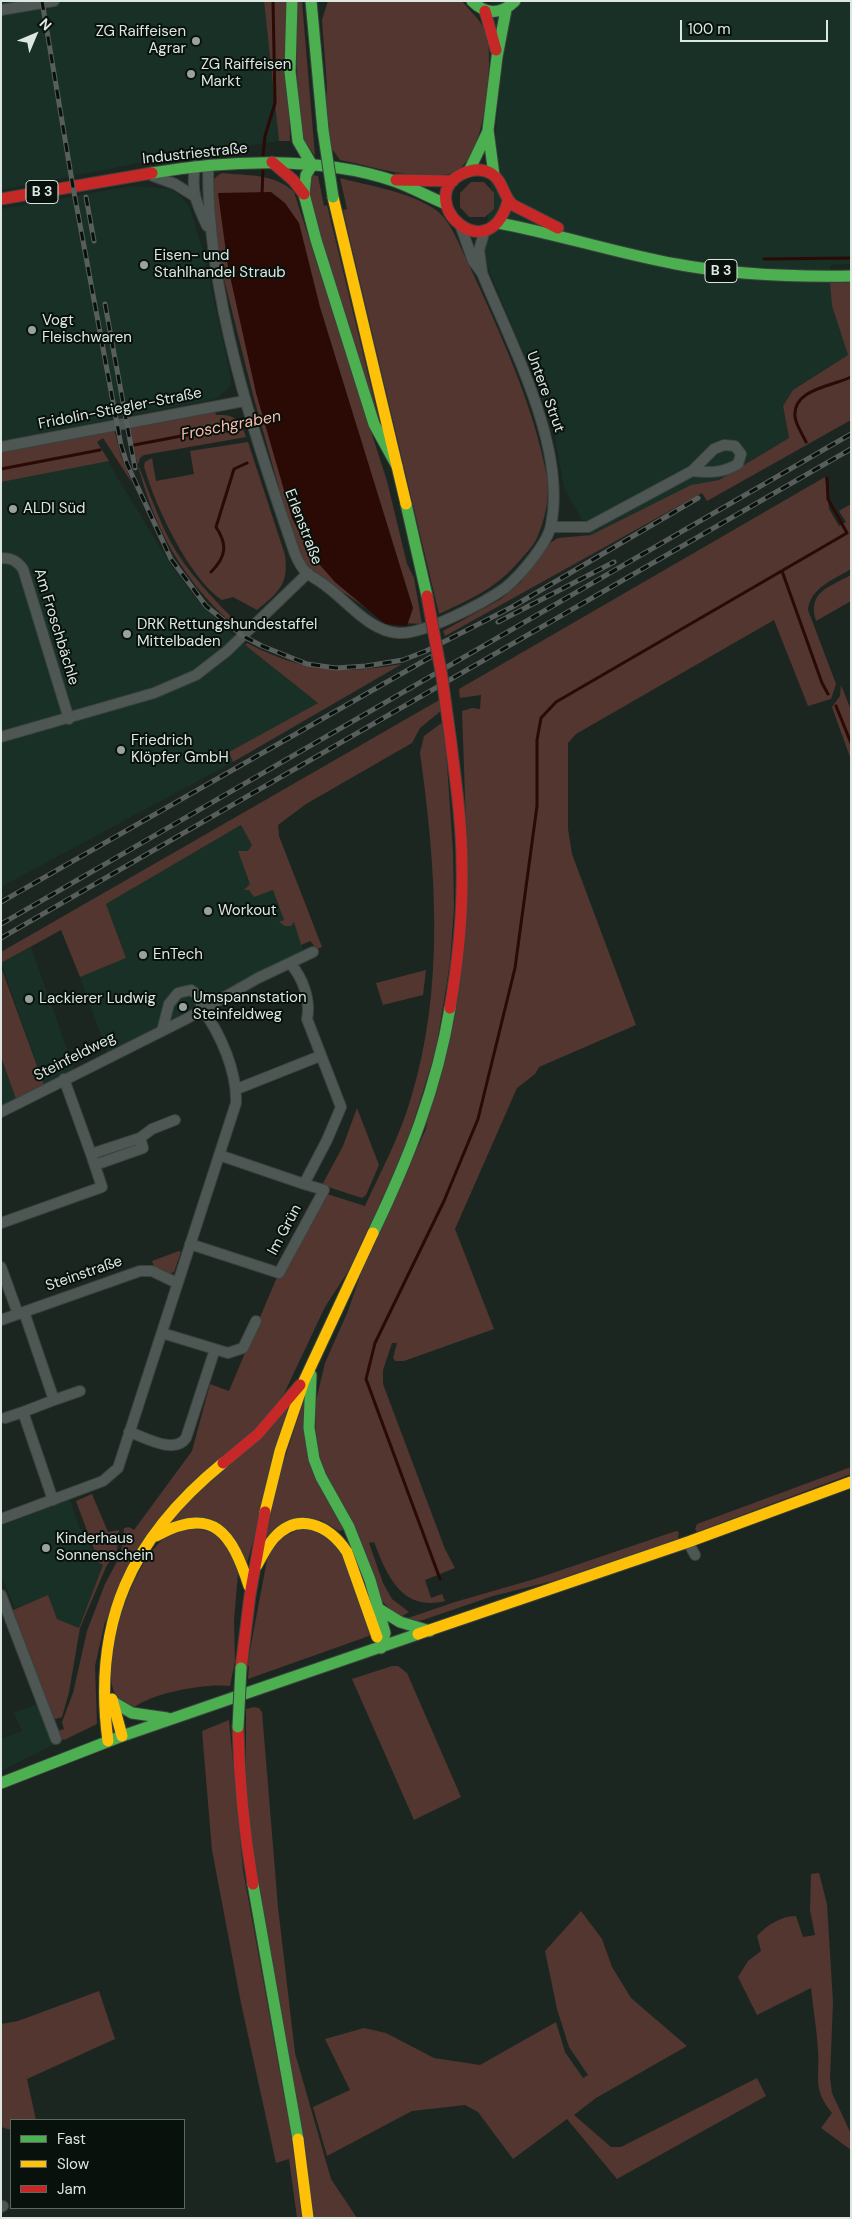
<!DOCTYPE html>
<html>
<head>
<meta charset="utf-8">
<style>
	body { margin:0 }
	#map { position:relative; width:852px; height:2219px; overflow:hidden; background:#1c2621; font-family:"DM Sans",sans-serif }
	canvas { display:block }
	.frame { position:absolute; inset:0; border:2px solid #dce7e2; pointer-events:none }
	.legend { position:absolute; left:10px; top:2119px; width:175px; height:90px; box-sizing:border-box; background:#09110d; border:1px solid #5d6762; margin:0; padding:6px 9px; list-style:none; font-size:15px; color:#dce7e2 }
	.legend li { display:flex; align-items:center; gap:10px; height:25px }
	.legend b { width:25px; border:1px solid #5d6762 }
	.north { position:absolute; left:10px; top:10px; width:50px; height:50px; -webkit-text-stroke:4px #09110d; paint-order:stroke; rotate:45deg; font-size:14px; font-weight:700; line-height:20px; text-align:center; color:#dce7e2 }
	.north::after { content:''; display:block; margin:auto; width:18px; height:22px; background:#dce7e2; clip-path:polygon(50% 0,100% 100%,50% 72%,0 100%) }
	.scale { position:absolute; left:680px; top:20px; width:148px; height:22px; box-sizing:border-box; border:2px solid #dce7e2; border-top:0; padding-left:6px; font-size:15px; line-height:18px; white-space:nowrap; color:#dce7e2; -webkit-text-stroke:4px #09110d; paint-order:stroke }
</style>
</head>
<body>
<div id="map">
<canvas width="852" height="2219"></canvas>
<div class="frame"></div>
<ul class="legend">
<li><b style="height:6px;background:#4caf50"></b>Fast</li>
<li><b style="height:6px;background:#ffc107"></b>Slow</li>
<li><b style="height:6px;background:#c62828"></b>Jam</li>
</ul>
<div class="north">N</div>
<div class="scale">100 m</div>
</div>
<script>
const g = document.querySelector('canvas').getContext('2d');
g.lineJoin = 'round';
function paint(path, color) { g.fillStyle = color; g.fill(path, 'evenodd'); }
function stroke(path, color, width, dash) { g.strokeStyle = color; g.lineWidth = width; g.lineCap = dash ? 'butt' : 'round'; g.setLineDash(dash || []); g.stroke(path); }
function write(font, color, halo, rows, align = 'center') {
  g.font = font + ' "DM Sans",sans-serif'; g.lineWidth = 4; g.setLineDash([]); g.textBaseline = 'middle'; g.strokeStyle = halo; g.fillStyle = color; for (const [text, x, y, turn = 0] of rows) {
    g.save(); g.translate(x, y); g.rotate((+turn || 0) * Math.PI / 180); g.textAlign = isNaN(turn) ? turn : align; if (halo) g.strokeText(text, 0, 0); g.fillText(text, 0, 0); g.restore();
  }
}
const built = new Path2D(`
	M1,1H264L279,141L180,155L1,190Z
	M491,1H851V264L830,265L832,306L848,355L793,390L783,406L789,438L719,480L691,485L591,535L564,488L552,422L484,259L500,84L494,6Z
	M133,186L170,189L182,197L190,208L205,258L231,379L230,387L216,399L88,424L96,442L170,564L197,600L235,637L318,703L229,752L233,762L1,887V209Z
	M253,818L294,922L307,960L1,1117V1057L16,1099L44,1085L1,963L31,947L74,1069L107,1052L80,977L126,958L106,904Z
	M69,1498L80,1529L85,1532L98,1563L103,1565L80,1629L57,1619L47,1596L15,1608L1,1576V1526Z
	M39,1703L53,1745L1,1771V1739L22,1731L14,1713Z`);
const green = new Path2D(`
	M264,1H286L290,141H279Z
	M296,1H302L315,156L298,131Z
	M328,1H462C473,15 485,22 488,42C492,71 485,167 449,174C412,180 375,167 340,160L332,149L325,111L327,87L322,20Z
	M222,173C248,176 274,173 294,192L387,481L407,564L414,578L422,624L386,622L310,569L302,560L289,524L253,395L222,271L210,194C211,184 212,178 222,173Z
	M313,175L318,176L324,206L327,205L380,424L306,195Z
	M340,178C370,186 406,191 433,208C451,219 460,247 469,265C499,330 534,406 547,477C550,498 545,521 536,540C533,546 527,552 522,558C496,589 474,597 439,614L343,210L347,209Z
	M471,182H484L494,193V209L485,217H469L460,207V193Z
	M851,282V420L707,501L702,493L445,636L443,631L501,599L521,582L550,543L558,538L591,535L691,485L719,480L789,438L783,406L793,390L848,355L832,306L830,283Z
	M215,412L216,415C234,414 241,419 246,437L144,455L140,458L138,465C148,489 157,515 169,539C187,573 215,600 241,627L239,630C173,573 146,512 129,427Z
	M114,429L121,456L132,483L103,438L97,442L109,461L1,482V451Z
	M248,442L285,555C289,584 279,592 257,610L233,597L222,600C189,578 154,504 144,466L145,462L152,458L156,481L194,474L190,451Z
	M825,477L829,509L839,526L846,522L839,511L851,504V569C833,580 810,588 808,610L836,684L831,699L808,706L774,620L576,734L568,743V829L572,854L636,1025L539,1067L535,1074L517,1088L455,1229L494,1329L404,1361H395L393,1358L397,1343H392L383,1370V1384L445,1549L455,1568L425,1580L431,1598L442,1594L445,1601C401,1612 387,1575 374,1542L369,1543L383,1583L392,1599L409,1612L399,1618L381,1600L317,1455L315,1405L325,1363L348,1311L362,1270L426,1129L467,852L462,711L472,708L480,709L481,695L460,698L459,689Z
	M851,575V601L816,621C807,592 829,587 851,575Z
	M247,643C304,672 340,675 402,664L233,762L229,752L318,703L245,645Z
	M841,685L851,710V760L832,707L840,696Z
	M441,699L442,710L420,728L412,743L306,804L278,825L279,836L322,947L317,949L310,941L301,945L294,922L291,926H285L279,922L284,920L273,890L254,897L249,890H244L250,884L238,851H248L252,845L241,825L106,904L126,958L80,977L61,930L1,963V952Z
	M444,721L453,851L454,907L450,963L436,1049L404,1153L347,1273L325,1307L281,1400L263,1422L178,1498L105,1622L95,1666L97,1724L64,1740L61,1739L58,1731L64,1729L62,1722L73,1693L87,1631L105,1584L121,1554L124,1528L129,1527L134,1530L192,1451L210,1384L229,1391L277,1277L327,1194L365,1206C381,1171 400,1136 411,1098C445,987 436,867 420,753L424,736Z
	M1,967L44,1085L16,1099L1,1057Z
	M426,970L423,995L383,1005L376,983Z
	M357,1108L379,1165L366,1195L362,1198L322,1185L343,1146Z
	M179,1251L181,1252L174,1272L169,1274L155,1269L152,1261Z
	M304,1399L305,1409L343,1530L339,1531L321,1520L265,1545L278,1480Z
	M291,1401L246,1567L231,1535L171,1524L184,1506Z
	M851,1467V1474L697,1532L695,1529L697,1524Z
	M92,1494L108,1532L119,1530L117,1550L106,1567L80,1628L69,1692L62,1717L52,1720L13,1610L48,1595L57,1619L79,1628L103,1565L99,1563L76,1501Z
	M312,1527L338,1544L370,1633L369,1636L248,1679L249,1666H247L267,1560C278,1537 287,1532 312,1527Z
	M190,1528L211,1532L222,1540L230,1549L238,1573L234,1621L235,1661L230,1686C206,1683 148,1693 131,1710C126,1705 118,1700 115,1694C99,1658 132,1570 159,1543C166,1536 180,1532 190,1528Z
	M676,1531L679,1532L678,1539L553,1581L493,1596L423,1620L413,1622L408,1618L455,1602L538,1578Z
	M392,1666H398L407,1673L461,1797L414,1820L352,1679Z
	M254,1707L259,1708L262,1712L278,1907L295,2053L331,2179L357,2218H314L261,1907L246,1795V1709Z
	M229,1720L243,1870L291,2134L302,2218H297L289,2159L276,2163L241,2003L212,1850L202,1731Z
	M819,1873L827,1904L833,2002L830,2078L832,2093L851,2134V2150L821,2128L832,2113C812,2088 820,2079 818,2051C817,2030 813,2009 811,1988L757,2015L738,1977L748,1961L761,1951L757,1936C767,1925 781,1916 796,1916L803,1937L815,1935L810,1910L811,1874Z
	M581,1911L602,1939L612,1967L631,1998L687,2046L596,2098L574,2115L611,2147H621L757,2078L766,2096L617,2179L567,2119L513,2159L478,2112L465,2105L412,2111L327,2156L313,2107L350,2090L325,2039L364,2028L386,2033L434,2058L480,2065L556,2022L565,2052L583,2078L588,2075L569,2047L557,2009L545,1951Z
	M99,1991L115,2039L27,2079L36,2120H11V2130L1,2127V2024L18,2021Z`);
const water = new Path2D(`
	M271,192L285,203L299,223L320,307L413,608L407,626L385,624L335,582L311,555L292,518L256,393L228,267L218,193Z`);
const stream = new Path2D(`
	M263,156L265,136L275,103L273,1
	M262,196L263,167
	M764,259L851,258
	M806,442C803,435 796,425 795,417C792,389 833,386 851,377
	M134,445L266,420
	M1,469L100,450
	M782,571L822,683L828,694
	M211,572C226,557 228,545 216,527L234,469L247,463
	M836,706L851,743
	M440,1579L366,1379L375,1343L444,1201L478,1119L515,968L537,806V740L541,718L556,702L847,533L828,499L827,478`);
const street = new Path2D(`
	M1,10L54,1
	M208,165C207,297 253,431 295,554C298,561 301,568 307,573C313,578 320,581 326,586C347,601 369,631 398,633C423,635 484,603 505,588C520,576 548,543 551,525C567,447 511,344 482,273L473,261L461,227
	M195,166C191,192 196,202 207,226
	M153,176L175,184L194,196
	M482,272L479,250L485,230
	M1,447L244,401
	M551,527H588L692,471L714,449L724,445L735,446L741,454L738,464C723,473 709,473 692,471
	M1,558C12,558 17,561 23,569L69,719
	M1,737L154,693L196,675L227,651L308,573
	M162,1031L169,1004L178,993L191,990C199,995 200,1000 202,1009
	M64,1079L91,1154
	M237,1089L320,1056
	M1,1112L186,1019L258,978L313,952
	M219,1155L304,1184
	M95,1165L143,1148L140,1138
	M1,1223L102,1187L91,1154L140,1138L152,1129L175,1120
	M190,1244L279,1273L324,1190L304,1184L327,1140L341,1107L307,1019C311,1000 303,978 290,963
	M1,1267L18,1314
	M24,1312L54,1400L23,1412L53,1500
	M1,1320L140,1271H152L177,1283
	M162,1333L228,1353L243,1348L256,1321
	M54,1400L80,1391
	M5,1418L23,1412
	M129,1432C145,1437 174,1455 186,1438L215,1349
	M1,1519L103,1481L118,1468L236,1103C237,1072 221,1034 202,1009
	M688,1542L695,1555
	M1,1595L56,1739
	M1,2207L3,2206`);
const fast = new Path2D(`
	M292,1L290,72L298,141L312,165
	M311,1L323,130
	M472,1C486,15 501,15 515,1
	M312,165L306,175L304,194L316,240L374,424L397,466
	M469,171L488,131
	M152,173C228,160 320,156 394,181C411,187 429,197 446,204
	M494,175L488,130L497,57L506,10
	M498,223C558,234 616,253 676,264C734,275 793,277 851,276
	M406,504L427,596
	M373,1233C408,1160 437,1088 450,1008
	M311,1375L309,1428L314,1459L321,1477L349,1527L370,1580L385,1633L381,1648
	M379,1609L400,1622L430,1631
	M113,1702L132,1713L167,1718
	M1,1783L122,1736L418,1634
	M253,1884L298,2139`);
const slow = new Path2D(`
	M333,197L406,504
	M265,1512L280,1451L304,1381L373,1233
	M156,1536C214,1504 232,1534 249,1586
	M257,1565C262,1556 267,1546 274,1538C298,1511 329,1525 347,1552L377,1637
	M418,1634L688,1542L851,1482
	M112,1699L122,1736
	M108,1741C92,1622 131,1538 223,1463
	M298,2139L308,2218`);
const jam = new Path2D(`
	M485,11L496,50
	M272,162L293,180L304,194
	M396,180L453,181
	M1,199L152,173
	M508,201C487,273 413,198 462,174C472,169 482,168 492,174C504,182 503,197 513,205L558,228
	M450,1008C458,962 463,913 462,866C462,825 456,784 451,743
	M223,1463L258,1434L300,1385
	M241,1668L250,1595L265,1512
	M238,1727C239,1780 244,1831 253,1884`);
const rail = new Path2D(`
	M42,1L73,187L121,445L127,464L171,559L206,606L243,636L262,646L307,664L336,668L366,666L403,660L426,651L512,607L698,498
	M86,197L94,241
	M105,304L135,468
	M498,622L614,562
	M1,902L436,654
	M1,924L851,434
	M1,938L851,449`);
const fastBridge = new Path2D(`
	M323,130L333,197
	M238,1727L241,1668`);
const jamBridge = new Path2D(`
	M427,596L442,677L451,743`);
const markers = [
	[196,41,5,"#99a39e"],
	[191,74,5,"#99a39e"],
	[144,265,5,"#99a39e"],
	[32,330,5,"#99a39e"],
	[13,509,5,"#99a39e"],
	[127,634,5,"#99a39e"],
	[121,750,5,"#99a39e"],
	[208,911,5,"#99a39e"],
	[143,955,5,"#99a39e"],
	[29,999,5,"#99a39e"],
	[183,1007,5,"#99a39e"],
	[46,1548,5,"#99a39e"]
];
const shields = [
	[42,192,32],
	[721,271,32]
];
const shieldNames = [
	["B 3",42,192],
	["B 3",721,271]
];
const poiNames = [
	["ZG Raiffeisen",186,32,"right"],
	["Agrar",186,49,"right"],
	["ZG Raiffeisen",201,65],
	["Markt",201,82],
	["Eisen- und",154,256],
	["Stahlhandel Straub",154,273],
	["Vogt",42,321],
	["Fleischwaren",42,338],
	["ALDI Süd",23,509],
	["DRK Rettungshundestaffel",137,625],
	["Mittelbaden",137,642],
	["Friedrich",131,741],
	["Klöpfer GmbH",131,758],
	["Workout",218,911],
	["EnTech",153,955],
	["Umspannstation",193,998],
	["Steinfeldweg",193,1015],
	["Lackierer Ludwig",39,999],
	["Kinderhaus",56,1539],
	["Sonnenschein",56,1556]
];
const streetNames = [
	["Industriestraße",195,154,-6],
	["Untere Strut",545,392,70],
	["Fridolin-Stiegler-Straße",120,409,-11],
	["Erlenstraße",303,527,69],
	["Am Froschbächle",56,627,73],
	["Steinfeldweg",75,1057,-27],
	["Im Grün",285,1230,-62],
	["Steinstraße",84,1274,-19]
];
const waterNames = [
	["Froschgraben",231,426,-11]
];
paint(built, '#183025');
paint(green, '#52362f');
paint(water, '#2b0a06');
stroke(stream, '#2b0a06', 3);
stroke(street, '#3a423e', 12);
stroke(fast, '#3a423e', 13);
stroke(slow, '#3a423e', 13);
stroke(jam, '#3a423e', 13);
stroke(street, '#4e5754', 10);
stroke(fast, '#4caf50', 11);
stroke(slow, '#ffc107', 11);
stroke(jam, '#c62828', 11);
stroke(rail, '#585e5b', 5);
stroke(rail, '#09110d', 3, [9]);
stroke(fastBridge, '#3a423e', 13, []);
stroke(jamBridge, '#3a423e', 13, []);
stroke(fastBridge, '#4caf50', 11);
stroke(jamBridge, '#c62828', 11);
for (const [x, y, r, color] of markers) { const dot = new Path2D(); dot.arc(x, y, r, 0, 2 * Math.PI); g.fillStyle = color; g.fill(dot); stroke(dot, '#09110d', 2); }
for (const [x, y, w] of shields) { const box = new Path2D(); box.roundRect(x - w / 2, y - 11.5, w, 23, 4); g.fillStyle = '#09110d'; g.fill(box); stroke(box, '#dce7e2', 1); }
write('bold 14px', '#dce7e2', null, shieldNames);
write('15px', '#dce7e2', '#09110d', poiNames, 'left');
write('15px', '#dce7e2', '#09110d', streetNames);
write('italic 16px', '#fabbaf', '#09110d', waterNames);
</script>
</body>
</html>
